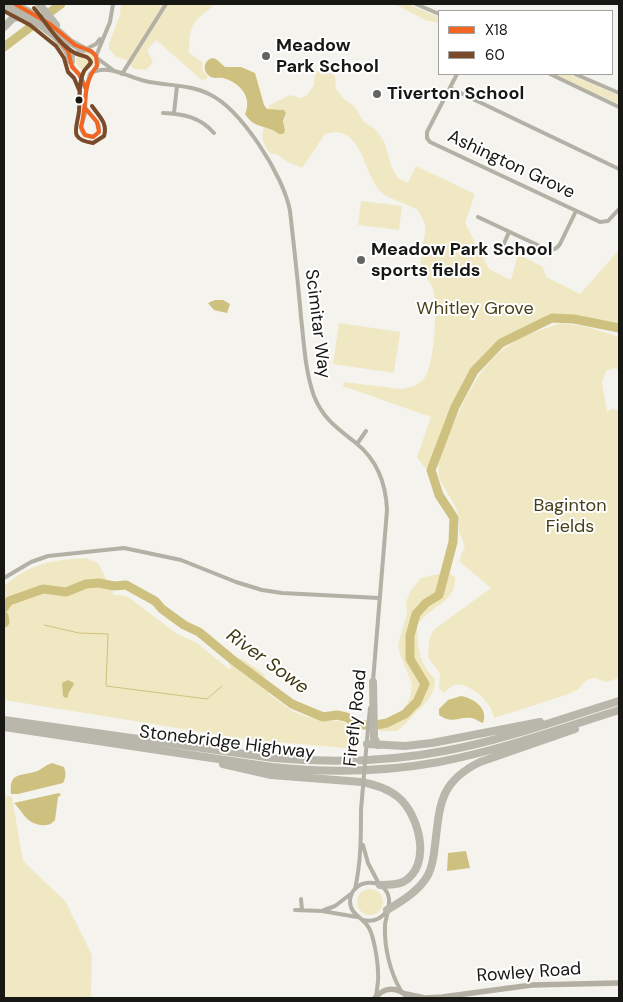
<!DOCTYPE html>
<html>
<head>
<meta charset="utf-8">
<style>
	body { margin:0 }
	#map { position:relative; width:623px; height:1002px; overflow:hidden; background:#f4f3ee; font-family:"DM Sans",sans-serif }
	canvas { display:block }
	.frame { position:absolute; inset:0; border:5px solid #171714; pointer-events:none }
	.legend { position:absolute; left:438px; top:10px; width:175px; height:65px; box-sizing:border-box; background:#fff; border:1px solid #a2a2a1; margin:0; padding:6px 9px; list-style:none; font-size:15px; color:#171714 }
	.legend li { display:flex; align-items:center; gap:10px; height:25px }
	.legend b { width:25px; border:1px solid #a2a2a1 }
</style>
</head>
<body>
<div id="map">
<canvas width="623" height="1002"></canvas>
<div class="frame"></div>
<ul class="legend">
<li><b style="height:6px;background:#f26522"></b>X18</li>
<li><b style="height:6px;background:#7a4b2a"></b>60</li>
</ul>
</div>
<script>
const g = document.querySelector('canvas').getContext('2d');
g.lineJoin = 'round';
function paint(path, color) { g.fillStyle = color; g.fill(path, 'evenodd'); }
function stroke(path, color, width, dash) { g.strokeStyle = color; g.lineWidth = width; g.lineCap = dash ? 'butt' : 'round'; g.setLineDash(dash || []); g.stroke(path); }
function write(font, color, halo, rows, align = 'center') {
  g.font = font + ' "DM Sans",sans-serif'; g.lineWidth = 4; g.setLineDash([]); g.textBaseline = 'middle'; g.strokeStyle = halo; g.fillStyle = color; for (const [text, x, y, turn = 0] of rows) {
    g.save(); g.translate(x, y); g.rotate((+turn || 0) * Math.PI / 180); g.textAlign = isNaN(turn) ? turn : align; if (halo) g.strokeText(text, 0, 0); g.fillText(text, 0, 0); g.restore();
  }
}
const green = new Path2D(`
	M121,4H214C209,11 201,14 196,21C189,29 189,43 189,53L202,62L203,71L208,77L203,81L156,40L147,50L153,62L146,70L134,69L125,59L116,57L109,49V43L120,15Z
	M395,4H408L439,17V23L425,20Z
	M76 61a9 9 0 1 1 18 0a9 9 0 1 1-18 0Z
	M322,67L335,76L336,89L344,99L355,107L363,121L375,129L384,141L392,168L398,178L408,183L416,166L475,194L465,223L489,269L511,280L518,254L543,267L546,277L580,294L619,250V324L570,315L551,317L540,320L501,341L472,369L460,388L432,463L425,468L417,457L431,417L343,386L344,382L401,389C410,388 420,385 425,377C434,365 438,305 433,290C431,281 422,275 421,266C419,253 427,234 425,224C423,219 420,214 418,210C409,205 389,198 383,194C362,176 364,122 325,134L302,168L286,161L277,154H271C264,146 260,138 264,127C272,128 275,133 283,134L285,131L283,124L286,113L280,109L267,110L270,105L290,95L300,98L306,96L314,85L315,73Z
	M554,74H569L619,96V104Z
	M361,201L402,206L399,230L358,225Z
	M339,323L400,332L394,373L333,364Z
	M561,323L588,327L619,337V370L614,368L606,371L602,382L607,412L611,409L619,410V678L606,682L595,678L589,679L583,683L579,689L566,695L494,718C493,715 492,710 490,707C484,697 467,682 454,685C450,687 447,690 444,693L439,689L440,674L428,657L429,641L431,634L436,628L491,588L460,562L461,554L465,547L459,532V519L456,508L439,478L438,463L442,450C459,414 475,366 511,344C526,334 544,329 561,323Z
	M86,558L98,563L114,595L127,596L177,634L197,643L230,670L231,669L229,663L232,655L244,660L264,674L269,694L292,711L305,716L322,720L340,721L357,728L356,749L252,740L4,700V586C31,563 52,560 86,558Z
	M438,574H450L455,577C457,602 431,605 417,625C418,648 418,662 435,679C435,693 428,701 418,710C411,717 405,725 397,731H379L380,727L402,711L410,699L412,684L401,657L398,645L407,614L406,602L411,590L421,578Z
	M4,795L12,797L23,861L65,901L92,955L91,998H4Z
	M357 902a13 13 0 1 1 26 0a13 13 0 1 1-26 0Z`);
const water = new Path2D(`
	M212,58L216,59L225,67H241L255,73L264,105L267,109L284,110L286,113L283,121L285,131L283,134H279C267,124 255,130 245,114C253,97 239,82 223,78C219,77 215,79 211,77C202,72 203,61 212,58Z
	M215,300H223L230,304L227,313L214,310L208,303Z
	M68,680L74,683C73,688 68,691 68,697L65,698L63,696L62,683Z
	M461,696C473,698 489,708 483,723C479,722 475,718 471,718C459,716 453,725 439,715V709L448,700Z
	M52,763L64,767C66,773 66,778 63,783L18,794H11C9,773 19,776 34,772C40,771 45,765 52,763Z
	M59,793L61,795L58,797L55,820C51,825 46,826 40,825C25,822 24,813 14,803Z
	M466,851L470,868L447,871L448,853Z`);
const stream = new Path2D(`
	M44,625L79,633L108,634L106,686L207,699L222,686`);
const river = new Path2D(`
	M4,47L61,4
	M4,608L9,601L43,589L66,592L86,584L99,583L114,586L126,585L155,601L162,609L184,625L199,632L234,661L292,704L323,717L337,715L346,717L358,724L371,726L387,723L405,714L417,702L425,684L410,659V636L416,614L426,603L439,595L453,542L454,518L439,495L431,470L455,407L474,371L501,343L552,318L574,319L619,328
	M4,616L5,622L4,623`);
const street = new Path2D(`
	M416,4L439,14
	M86,49L96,44L100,39
	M96,56L110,22L113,4
	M97,58L113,70
	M93,72C111,65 128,77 145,81C166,86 189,84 209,94C241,109 284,176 290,211C294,246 298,282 301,317C304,343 305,371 314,396C323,419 338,429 356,443C377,460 386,484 387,510L373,681
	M122,74L166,4
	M457,74L427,132V138L430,142L600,222L608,221L619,209
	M550,74L619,107
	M575,74L619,93
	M450,88L619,169
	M86,89C84,85 83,80 80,76C74,68 68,65 74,54L83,49L92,52L96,56L98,63L95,70L90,74L86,89L85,114L81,127L82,131L85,135L93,137L99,132C101,122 91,117 86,109
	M163,113C184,114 200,117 214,133
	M174,113L177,86
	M478,217L546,249C553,251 557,249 560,244L576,211
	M503,246L509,232
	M357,444L366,431
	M4,578L31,562L48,556L124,548L181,560L236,582L262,590L282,593L379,598
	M366,751L370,708
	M363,845L368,863L379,884
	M355,889C361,862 361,837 361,810
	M301,899L302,910
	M295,910L322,911L357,917
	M324,910L335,906L352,893
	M363,920C372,922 380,920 386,912
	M376,996C377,988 379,980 378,973C378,962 374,937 369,928C363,917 350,915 350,901C351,878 386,876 389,899C390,907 386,917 385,925C384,947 390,972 401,991`);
const secondary = new Path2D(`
	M406,994L425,998L442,997L532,985L619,983
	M375,998C384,987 397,986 408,997`);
const highway = new Path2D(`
	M4,4C25,16 66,35 71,61
	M15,4L50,24L70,42L83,49
	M39,4L56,25
	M4,27L13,18L25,16
	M373,682L374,738L378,745
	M4,720L273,758C330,763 387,762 444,751C504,740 561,719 619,701
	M4,727L272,767C328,773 384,772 439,762C500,750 560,729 619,710
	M367,744L405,746L432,743L540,722
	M223,764L271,775L362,782C375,785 387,788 398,797C419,814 433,866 403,882C396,885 388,885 380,885
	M387,910C402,901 419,891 428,875C433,866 434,855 435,845C440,805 439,782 480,762L575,729`);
const streetBridge = new Path2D(`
	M361,810L366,751`);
const bus1 = new Path2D(`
	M15,4L50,24L75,45L91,51L96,56L97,66C82,83 87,106 81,127L85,135L93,137L99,132L97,122L86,109
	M57,38L68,51L72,67L79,74L86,89`);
const bus2 = new Path2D(`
	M34,8C46,22 58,44 75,53C82,57 87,54 91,62C90,65 86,68 84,71C78,83 80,98 79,111C77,129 68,139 93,143L104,136C108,123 99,116 92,106
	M4,11L30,25L56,46L64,58L68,72L74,78L80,92`);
const markers = [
	[266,56,5,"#646460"],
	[377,94,5,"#646460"],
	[79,100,4.5,"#171714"],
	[361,260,5,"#646460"]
];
const poiNames = [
	["Meadow",276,46],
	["Park School",276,67],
	["Tiverton School",387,94],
	["Meadow Park School",371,250],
	["sports fields",371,271]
];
const streetNames = [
	["Ashington Grove",511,165,25],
	["Scimitar Way",317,324,83],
	["Firefly Road",356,718,-84],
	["Stonebridge Highway",227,743,7],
	["Rowley Road",529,973,-4]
];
const parkNames = [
	["Whitley Grove",475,309],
	["Baginton",570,506],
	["Fields",570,527]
];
const waterNames = [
	["River Sowe",267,662,36]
];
paint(green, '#f0e8c3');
paint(water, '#cec17f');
stroke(stream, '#cec17f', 1);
stroke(river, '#cec17f', 9);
stroke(street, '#b3b1a5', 4);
stroke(secondary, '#b2afa2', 5.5);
stroke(highway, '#b9b7ab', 8);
stroke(streetBridge, '#b3b1a5', 4);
stroke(bus1, '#f26522', 4);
stroke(bus2, '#7a4b2a', 4);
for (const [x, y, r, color] of markers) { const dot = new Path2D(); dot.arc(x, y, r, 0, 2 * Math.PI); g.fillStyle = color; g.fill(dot); stroke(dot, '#fff', 2); }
write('bold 18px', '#171714', '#fff', poiNames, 'left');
write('18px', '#171714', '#fff', streetNames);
write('18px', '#484019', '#fff', parkNames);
write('italic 19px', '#413911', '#fff', waterNames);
</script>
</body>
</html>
